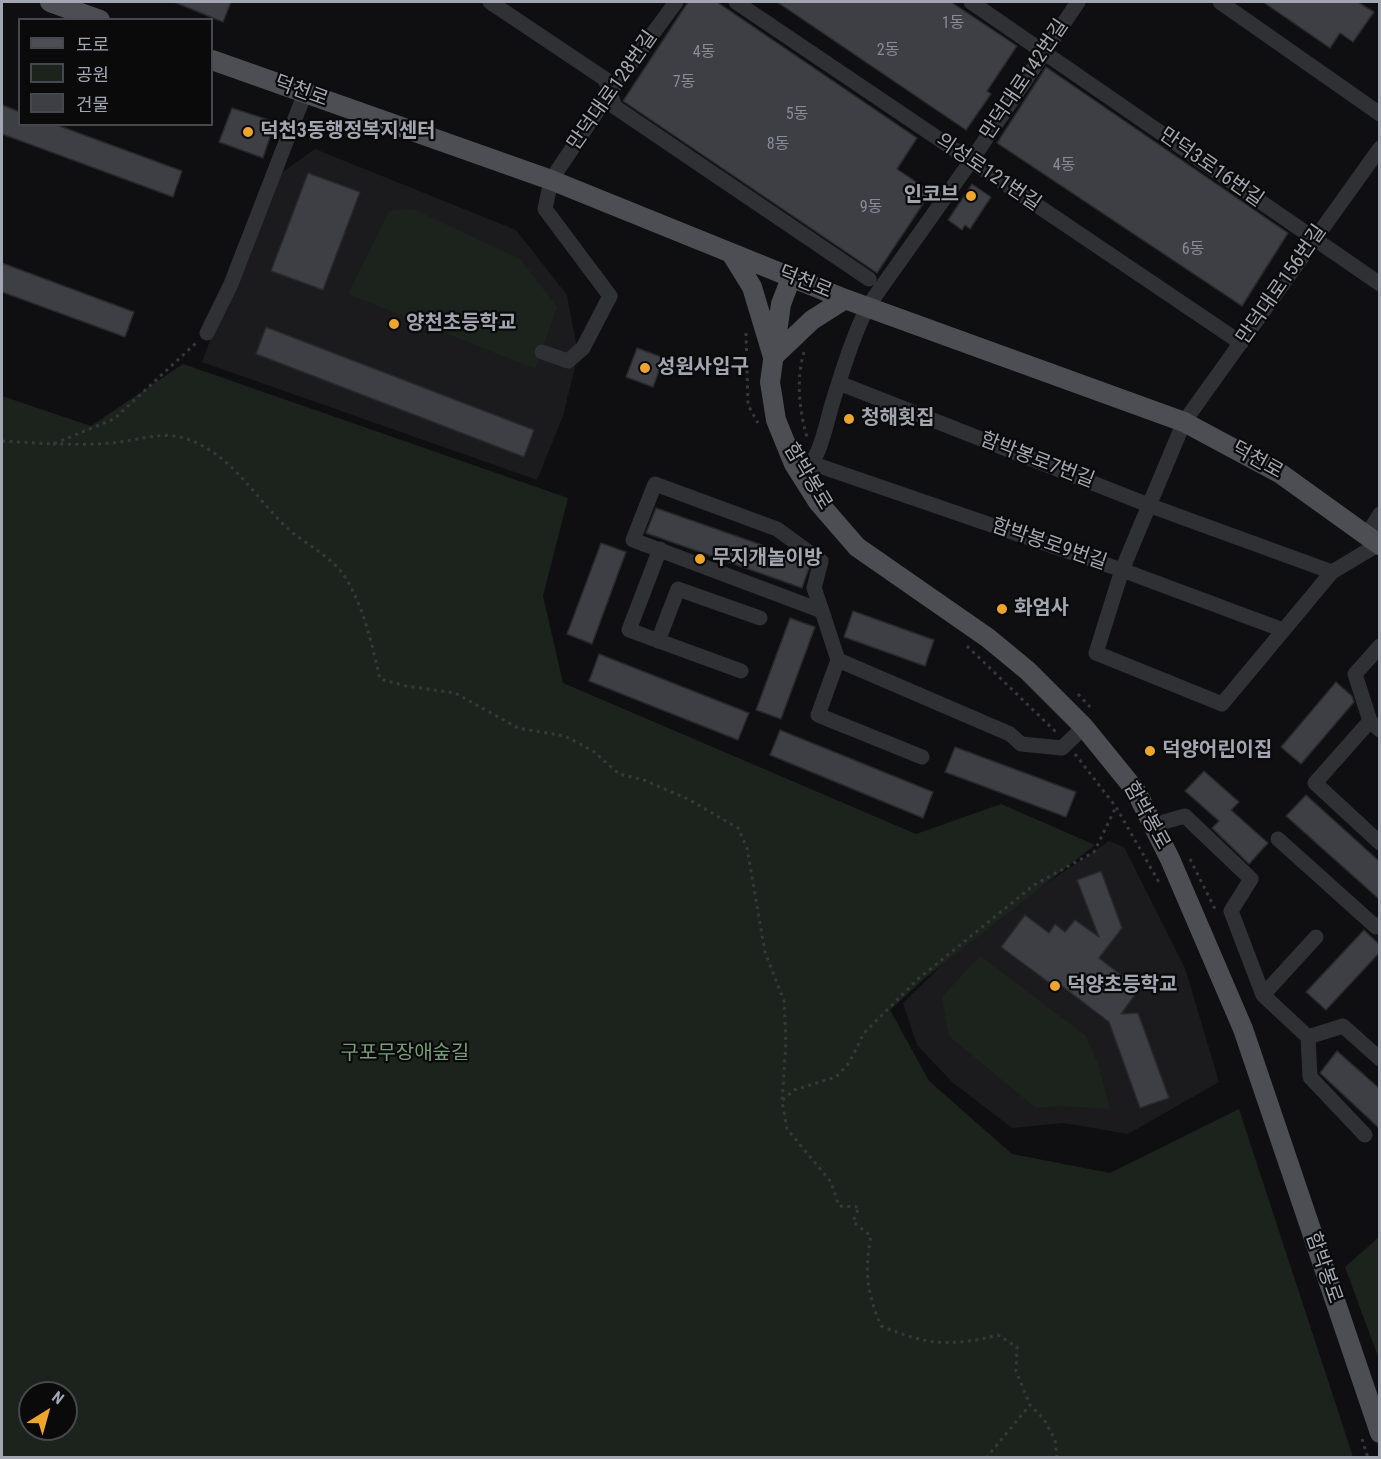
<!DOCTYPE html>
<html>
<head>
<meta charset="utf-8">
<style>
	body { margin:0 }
	#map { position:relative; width:1381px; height:1459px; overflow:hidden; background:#0f0f11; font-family:"Roboto Condensed","Noto Sans KR",sans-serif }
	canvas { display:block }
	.frame { position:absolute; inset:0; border:3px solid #a1a6b1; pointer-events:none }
	.legend { position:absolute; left:18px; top:18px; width:195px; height:108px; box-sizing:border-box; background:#0a0a0b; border:2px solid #46484d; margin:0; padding:8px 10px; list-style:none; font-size:18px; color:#a1a6b1 }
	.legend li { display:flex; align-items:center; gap:12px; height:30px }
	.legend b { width:30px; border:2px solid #46484d }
	.north { position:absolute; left:18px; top:1381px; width:60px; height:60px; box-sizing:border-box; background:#0a0a0b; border:2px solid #46484d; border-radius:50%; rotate:37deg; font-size:16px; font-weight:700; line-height:24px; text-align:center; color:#a1a6b1 }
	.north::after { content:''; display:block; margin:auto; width:21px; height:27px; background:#eda62b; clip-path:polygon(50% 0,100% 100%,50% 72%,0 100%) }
</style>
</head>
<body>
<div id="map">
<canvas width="1381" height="1459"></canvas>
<div class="frame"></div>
<ul class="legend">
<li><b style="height:8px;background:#4c4e54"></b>도로</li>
<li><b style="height:16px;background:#1c231c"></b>공원</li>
<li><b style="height:16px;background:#3e3f44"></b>건물</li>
</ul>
<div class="north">N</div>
</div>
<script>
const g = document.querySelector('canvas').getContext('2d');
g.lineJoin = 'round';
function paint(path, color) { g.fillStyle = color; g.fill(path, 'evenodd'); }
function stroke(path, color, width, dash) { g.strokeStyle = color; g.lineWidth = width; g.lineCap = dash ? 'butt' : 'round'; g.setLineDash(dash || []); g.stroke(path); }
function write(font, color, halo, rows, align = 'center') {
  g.font = font + ' "Roboto Condensed","Noto Sans KR",sans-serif'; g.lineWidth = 4.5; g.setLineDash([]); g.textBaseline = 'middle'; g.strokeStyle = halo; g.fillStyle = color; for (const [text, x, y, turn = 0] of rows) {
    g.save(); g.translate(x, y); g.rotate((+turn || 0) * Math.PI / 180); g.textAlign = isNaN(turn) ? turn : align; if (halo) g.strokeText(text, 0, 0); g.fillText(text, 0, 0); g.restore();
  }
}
const built = new Path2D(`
	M315,149L516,230L567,295L578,354L563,416L537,480L202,362L270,181Z
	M1109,841L1124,847L1185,968L1219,1082L1128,1134L1063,1123L1012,1128L952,1082L917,1045L903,1003L943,964L1025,898Z`);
const green = new Path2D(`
	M413,209L520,259L557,307L535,369L348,294L389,211Z
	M183,364L568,498L543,596L563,683L916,834L1001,804L1095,845L925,978L890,1010L929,1081L1012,1154L1110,1173L1239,1109L1353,1457H2V396L91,426ZM30,1393H66V1429H30Z
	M980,956L1086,1036L1098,1064L1110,1109L1057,1106L1036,1108L949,1036L942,997Z
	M1379,1237V1359L1345,1267Z`);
const building = new Path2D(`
	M174,2H231L223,22Z
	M688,2H717L917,138L897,169L931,192L877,273L623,101Z
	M777,2H951L1017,46L987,91L991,94L966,130Z
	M1263,2H1358L1374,12L1353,42L1340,33L1330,48Z
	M1046,67L1288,233L1242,306L997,143Z
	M2,105L20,112V124H54L182,171L173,197L2,134Z
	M232,108L275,122L263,158L219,142Z
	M308,173L360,192L323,290L271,271Z
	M972,184L991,197L970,229L965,225L962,230L948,220Z
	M2,263L134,312L125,337L2,292Z
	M266,327L534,430L524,457L256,354Z
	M637,348L664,358L653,387L626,377Z
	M656,508L802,559L810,565L802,588L646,533Z
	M601,543L626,552L592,644L567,634Z
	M853,611L934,640L925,666L844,637Z
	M790,618L815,627L781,719L756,710Z
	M599,654L749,713L738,740L589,681Z
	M1336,682L1352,696L1354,702L1301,764L1281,747Z
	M780,730L933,792L923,818L770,755Z
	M955,747L1076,792L1066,817L945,772Z
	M1204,771L1239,802L1231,810L1268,843L1249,864L1212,828L1219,821L1185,791Z
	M1306,795L1380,862V900L1286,816Z
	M1101,871L1122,928L1099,958L1135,986L1137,992L1121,1014L1138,1013L1169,1098L1140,1108L1109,1022L1058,983L1055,987L1001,947L1025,915L1049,933L1055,924L1065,932L1075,920L1099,937L1077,880Z
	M1364,930L1380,945V952L1326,1010L1306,992Z
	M1337,1051L1380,1089V1129L1320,1073Z`);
const path = new Path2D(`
	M746,333L748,405L758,423
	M804,352C796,379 799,410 807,437
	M2,441L53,444L114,419L196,343
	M53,444C72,444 93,445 112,443C136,441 161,431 184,438C229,452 252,493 283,524C304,545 331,554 347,580C365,611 372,645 380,679L406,686L455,693L518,728L565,736L593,751L619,774L644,780L688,799L738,828L747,848L765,952L784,1001L786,1042L782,1101
	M967,646L1057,733
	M1078,694L1090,707
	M1075,754L1116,807L1160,884
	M1190,859L1215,909
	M1362,1439L1368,1458
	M986,1458L1030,1405
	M1057,1458L1055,1440L1044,1419L1030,1405L1016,1371L1017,1347L998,1335C950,1347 927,1345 881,1326C867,1293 864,1272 871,1236L853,1222L859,1207L839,1206L831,1182L787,1129L782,1101L794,1090L836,1077L849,1063L864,1033L918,979L1034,885L1094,852L1116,807`);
const minor = new Path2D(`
	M490,2L605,79L615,107L869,279
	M736,2L1241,343
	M971,2L1380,284
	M1220,2L1380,114
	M207,333L231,284L305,93
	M542,352L568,361L583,348L610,296L545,209L551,180L610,92L676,2
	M839,383L1151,506L1332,572
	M814,464L1122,570L1283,630
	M802,476C821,457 825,427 833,401C843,369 853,336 868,306L971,161L1078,2
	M1367,535L1380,514
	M1379,544L1332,572L1222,704L1096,653L1122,570L1184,422L1380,148
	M660,549L629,630L741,671
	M822,611L814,588L821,561L777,529L655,484L633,540L822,611L838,660L1010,734L1021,744L1062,748L1084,727
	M658,641L678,589L760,618
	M1380,646L1355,674L1370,721L1380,730
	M838,660L818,715L922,757
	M1370,721L1315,783L1380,843
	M1153,825L1185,816L1251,879L1231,911L1263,995
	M1278,839L1376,927L1380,924
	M1316,937L1263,995L1308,1037L1343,1026L1380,1059
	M1308,1037L1310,1077L1365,1135`);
const major = new Path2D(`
	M50,2L100,20
	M212,60L551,180L845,299L1184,422L1281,474L1380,545
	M731,253L752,287L773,357L812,320L845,299
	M791,278L781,304L770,382L776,420L794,464L818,502L857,547L988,638L1028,671L1084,727L1136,791L1170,859L1243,1029L1380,1433`);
const markers = [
	[248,132,6,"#eda62b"],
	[971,196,6,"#eda62b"],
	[394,324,6,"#eda62b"],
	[645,368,6,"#eda62b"],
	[849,419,6,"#eda62b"],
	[700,559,6,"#eda62b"],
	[1002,609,6,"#eda62b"],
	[1150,751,6,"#eda62b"],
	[1055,986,6,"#eda62b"]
];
const numberNames = [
	["1동",953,24],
	["2동",888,51],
	["4동",704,53],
	["7동",684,83],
	["5동",797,115],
	["8동",778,145],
	["4동",1064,166],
	["9동",871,208],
	["6동",1193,250]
];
const streetNames = [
	["만덕대로142번길",1025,80,-56],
	["만덕대로128번길",613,91,-55],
	["덕천로",301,92,20],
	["만덕3로16번길",1211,168,35],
	["의성로121번길",988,173,34],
	["덕천로",805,283,22],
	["만덕대로156번길",1282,285,-55],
	["함박봉로7번길",1037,461,21],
	["덕천로",1257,461,29],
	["함박봉로",807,477,59],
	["함박봉로9번길",1049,545,19],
	["함박봉로",1146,816,61],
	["함박봉로",1323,1268,71]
];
const poiNames = [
	["덕천3동행정복지센터",260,132],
	["인코브",959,196,"right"],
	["양천초등학교",406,324],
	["성원사입구",657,368],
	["청해횟집",861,419],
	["무지개놀이방",712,559],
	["화엄사",1014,609],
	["덕양어린이집",1162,751],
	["덕양초등학교",1067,986]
];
const parkNames = [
	["구포무장애숲길",405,1054]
];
paint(built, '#1b1b1d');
paint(green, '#1c231c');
paint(building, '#3e3f44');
stroke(building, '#29292d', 1.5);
stroke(path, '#36383c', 3, [3, 4.5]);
stroke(minor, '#303135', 15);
stroke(major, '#4c4e54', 20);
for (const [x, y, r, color] of markers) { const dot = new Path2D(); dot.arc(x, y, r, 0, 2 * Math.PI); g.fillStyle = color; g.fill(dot); stroke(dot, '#0a0a0b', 2); }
write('16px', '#888c96', null, numberNames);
write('20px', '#a1a6b1', '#0a0a0b', streetNames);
write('bold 20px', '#a1a6b1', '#0a0a0b', poiNames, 'left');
write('20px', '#779c79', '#0a0a0b', parkNames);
</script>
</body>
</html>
